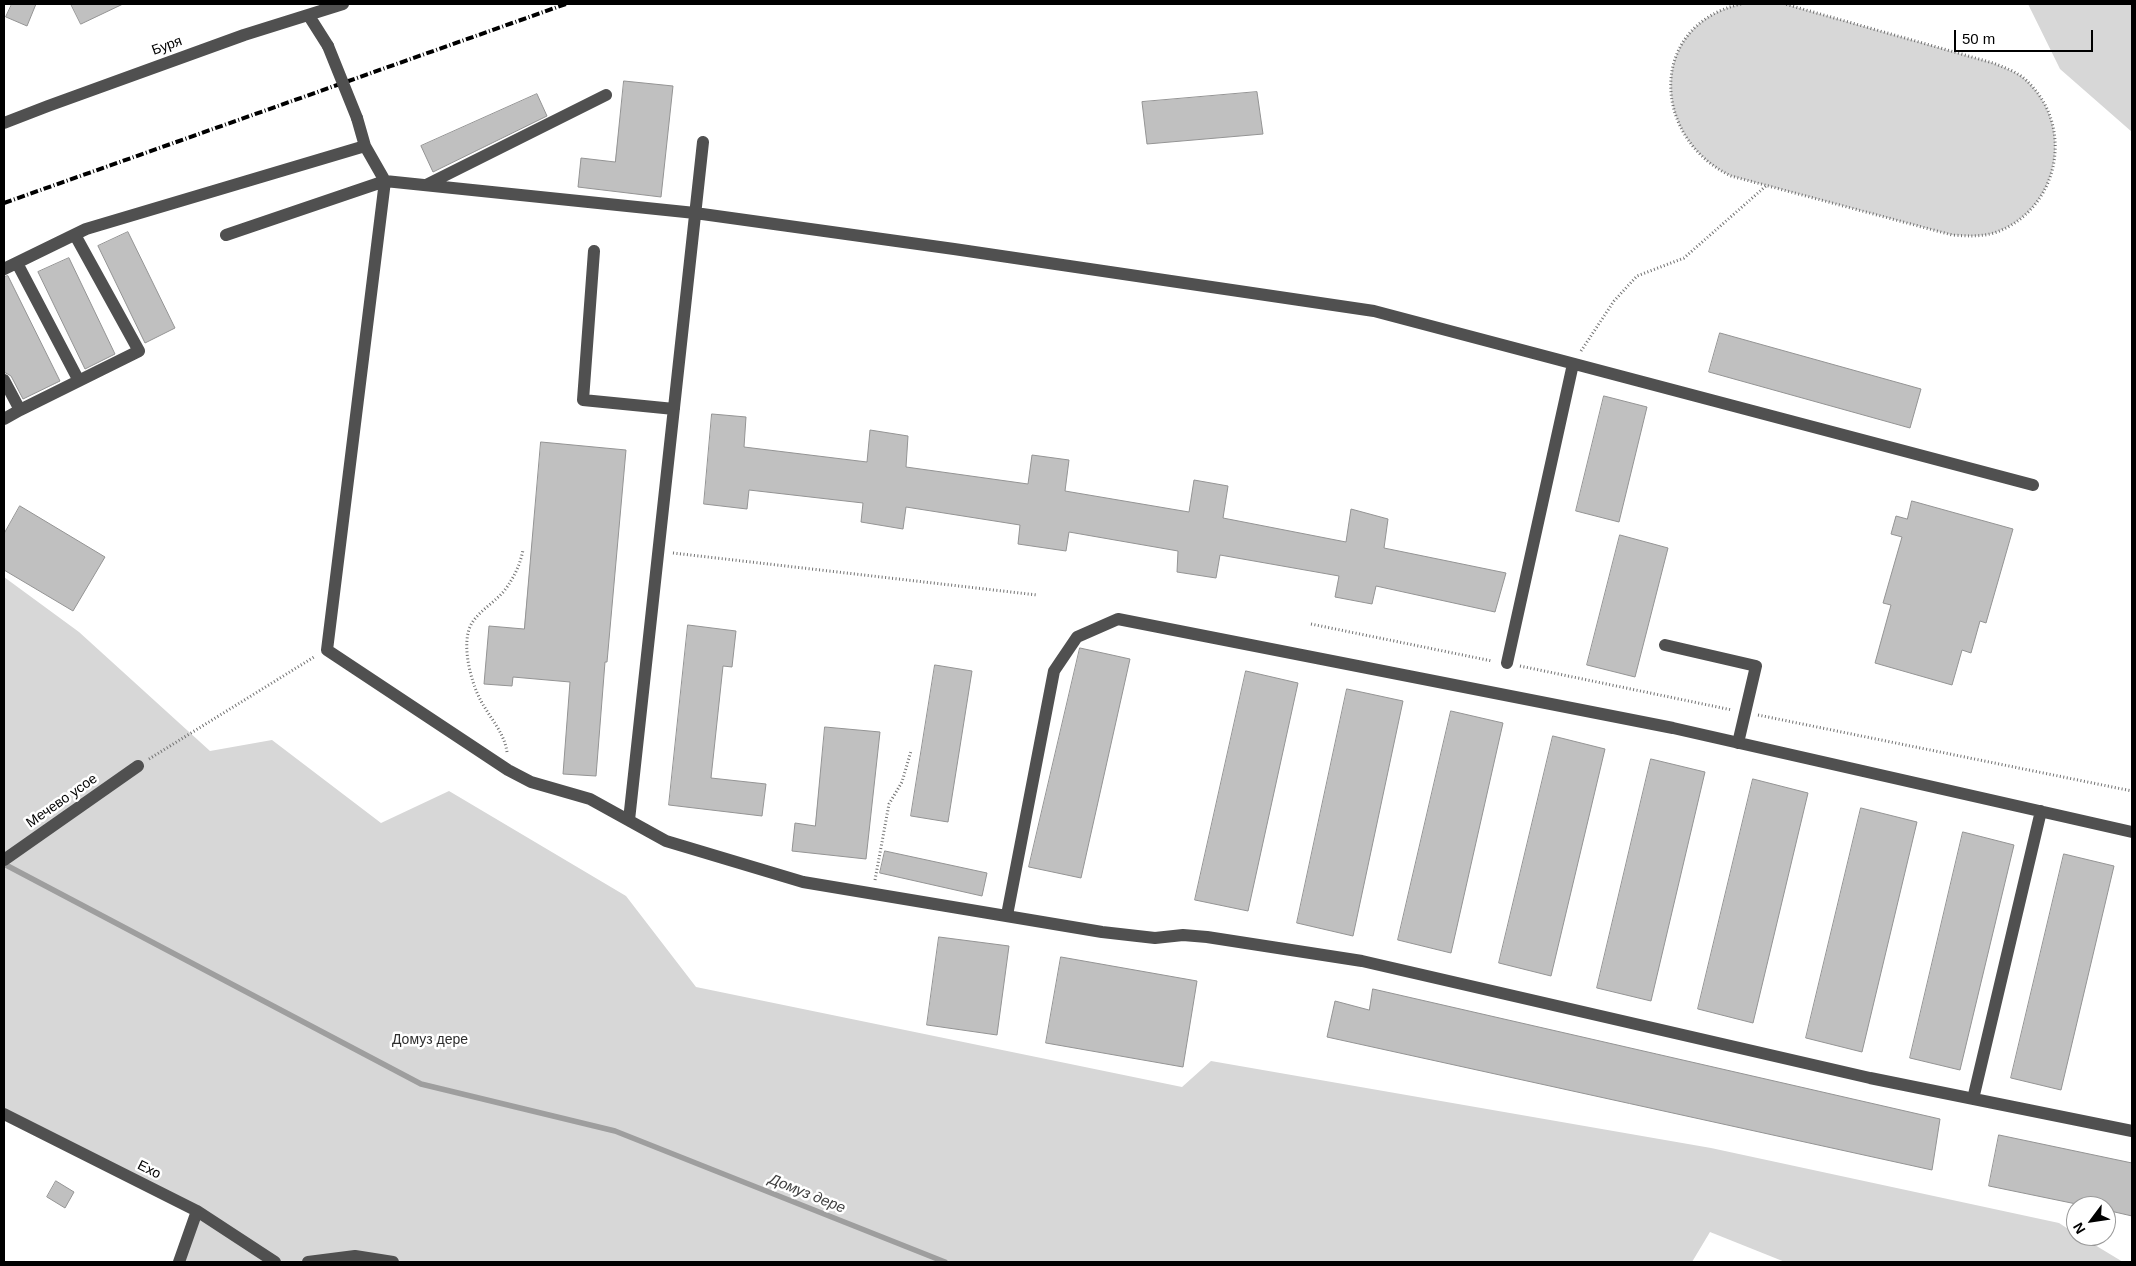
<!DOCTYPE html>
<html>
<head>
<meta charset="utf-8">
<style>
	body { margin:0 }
	#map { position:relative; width:2136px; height:1266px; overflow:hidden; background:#fff; font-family:Helvetica,sans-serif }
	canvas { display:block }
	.frame { position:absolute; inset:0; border:5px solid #000; pointer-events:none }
	.north { position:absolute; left:2066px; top:1196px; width:50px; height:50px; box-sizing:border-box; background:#fff; border:1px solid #999; border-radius:50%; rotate:239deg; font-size:14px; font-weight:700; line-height:20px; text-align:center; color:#000 }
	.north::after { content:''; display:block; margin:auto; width:18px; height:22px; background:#000; clip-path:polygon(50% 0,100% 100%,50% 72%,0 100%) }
	.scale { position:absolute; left:1954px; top:30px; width:139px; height:22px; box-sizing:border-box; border:2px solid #000; border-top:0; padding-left:6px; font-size:15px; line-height:18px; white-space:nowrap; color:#000; -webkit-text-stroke:4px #fff; paint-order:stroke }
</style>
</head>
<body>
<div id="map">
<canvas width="2136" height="1266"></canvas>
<div class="frame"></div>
<div class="north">N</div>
<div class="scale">50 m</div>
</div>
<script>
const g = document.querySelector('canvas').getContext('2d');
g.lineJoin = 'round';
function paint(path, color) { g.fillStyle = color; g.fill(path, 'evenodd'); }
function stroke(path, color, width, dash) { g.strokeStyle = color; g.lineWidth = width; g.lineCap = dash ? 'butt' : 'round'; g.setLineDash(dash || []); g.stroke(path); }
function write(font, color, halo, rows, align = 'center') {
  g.font = font + ' Helvetica,sans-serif'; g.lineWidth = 5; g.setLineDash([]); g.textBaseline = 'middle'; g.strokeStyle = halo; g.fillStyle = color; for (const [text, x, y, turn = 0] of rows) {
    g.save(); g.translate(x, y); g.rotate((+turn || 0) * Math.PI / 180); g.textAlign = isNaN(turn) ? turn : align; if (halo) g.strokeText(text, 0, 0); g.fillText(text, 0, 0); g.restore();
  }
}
const green = new Path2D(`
	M1741,4H1785L1993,63C2005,68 2020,73 2029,83C2076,130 2057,212 1994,233C1980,237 1967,236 1952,235L1731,176C1651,138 1647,25 1741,4Z
	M2028,4H2132V132L2060,69Z
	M4,577L79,632L210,751L272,740L381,823L449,791L626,896L696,987L1182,1087L1211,1061L1711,1148L2059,1223L2076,1234V1236H2080L2123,1262H1785L1710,1232L1692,1262H179L197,1211L4,1114Z`);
const stream = new Path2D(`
	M4,864L421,1084L615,1131L945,1262`);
const building = new Path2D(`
	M12,4H36L27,26L6,17Z
	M71,4H123L81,24Z
	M624,81L673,86L661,197L578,187L581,158L615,162Z
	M1257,92L1263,134L1147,144L1142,102Z
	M537,94L547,116L433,172L421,146Z
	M128,232L175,328L145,343L98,246Z
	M69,258L115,354L85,369L38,272Z
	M8,276L60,381L23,399L11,376L4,372V277Z
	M1720,333L1921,389L1910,428L1709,372Z
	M1604,396L1647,407L1619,522L1576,511Z
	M712,414L746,417L744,447L867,462L870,430L908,436L906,467L1028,484L1032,455L1069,460L1065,491L1189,512L1194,480L1228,486L1223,518L1346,542L1351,509L1388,519L1384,548L1506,573L1495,612L1376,586L1372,604L1335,597L1339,576L1220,555L1216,578L1177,572L1178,551L1069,532L1066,551L1018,544L1020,525L906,507L903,529L861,522L863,503L749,490L747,509L704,504Z
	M541,442L626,450L607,662H605L596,776L563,774L570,682L513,677L512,686L484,684L489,626L524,629Z
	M1912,501L2013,529L1986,623L1980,621L1971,653L1962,650L1952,685L1875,663L1891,605L1883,603L1902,537L1891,534L1896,516L1907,519Z
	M20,506L105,557L73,611L4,570V534Z
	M1620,535L1668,548L1635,677L1587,665Z
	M688,625L736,631L732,667L723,666L711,778L766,784L762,816L669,805Z
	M1080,648L1130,659L1081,878L1029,867Z
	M935,665L972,671L948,822L911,816Z
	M1246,671L1298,683L1248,911L1195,900Z
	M1347,689L1403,701L1353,936L1297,923Z
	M1451,711L1503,723L1451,953L1398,940Z
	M825,727L880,732L866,859L792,851L795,823L815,826Z
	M1553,736L1605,749L1551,976L1499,963Z
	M1651,759L1705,772L1651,1001L1597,988Z
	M1753,779L1808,793L1753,1023L1698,1009Z
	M1861,808L1917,822L1862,1052L1806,1038Z
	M1963,832L2014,845L1960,1070L1910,1058Z
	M885,851L987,873L982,896L880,873Z
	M2064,854L2114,866L2061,1090L2011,1078Z
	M939,937L1009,946L997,1035L927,1025Z
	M1061,957L1197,981L1183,1067L1046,1043Z
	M1373,989L1940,1119L1932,1170L1327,1037L1335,1001L1369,1010Z
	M1999,1135L2132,1163V1216L2106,1210V1206H2086L1989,1186Z
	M56,1181L74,1192L65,1208L47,1197Z`);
const path = new Path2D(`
	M1741,4C1647,25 1651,138 1731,176L1952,235C1967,236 1980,237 1994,233C2057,212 2076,130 2029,83C2020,73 2006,68 1993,63L1785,4
	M1581,351L1614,301L1637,276L1684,258L1767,185
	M673,553L1037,595
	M1311,624L1492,661
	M1520,666L1732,710
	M1758,715L2132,791
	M507,752C504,732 490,718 481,701C471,683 460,642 472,623C480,610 494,603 504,591C514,578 520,565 523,550
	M149,759L314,657
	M875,880L889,804L902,782L911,751`);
const minor = new Path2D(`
	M309,16L328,46
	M4,123L48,106L244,35L343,4
	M426,185L606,95
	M226,235L385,181L365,146L357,118
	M594,251L583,400L674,409
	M17,263L79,381
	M4,269L86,229L365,146
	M4,380L20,410L139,351L75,235
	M4,419L20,410
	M2033,485L1374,311L954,249L695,213L385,181L327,650L508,770L531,782L590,799L666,841L803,882L1102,932L1155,938L1183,935L1207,937L1362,961L1870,1078L2132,1131
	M1665,645L1756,666L1738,743
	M1507,663L1573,364
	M629,820L703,142
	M4,860L138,766
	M1007,915L1054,671L1077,637L1118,619L1673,728L2132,832
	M1973,1099L2041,811
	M4,1114L197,1211L275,1262
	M179,1262L197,1211
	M308,1262L355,1256L393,1262`);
const rail = new Path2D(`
	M4,203L566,4`);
const minorBridge = new Path2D(`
	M328,46L357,118`);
const streetNames = [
	["Буря",167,46,-20],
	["Мечево усое",62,801,-35],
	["Ехо",149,1170,27]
];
const parkNames = [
	["Домуз дере",430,1040]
];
const waterNames = [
	["Домуз дере",807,1194,22]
];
paint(green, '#d7d7d7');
stroke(stream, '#9e9e9e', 5.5);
paint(building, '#c0c0c0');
stroke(building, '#949494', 1);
stroke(path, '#727272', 3, [1, 2.5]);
stroke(minor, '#505050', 12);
stroke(rail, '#000', 4, [8, 2.5, 1, 2.5]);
stroke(minorBridge, '#505050', 12);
write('14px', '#000', '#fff', streetNames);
write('14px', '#2e2e2e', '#fff', parkNames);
write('italic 15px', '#3f3f3f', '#fff', waterNames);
</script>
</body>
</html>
